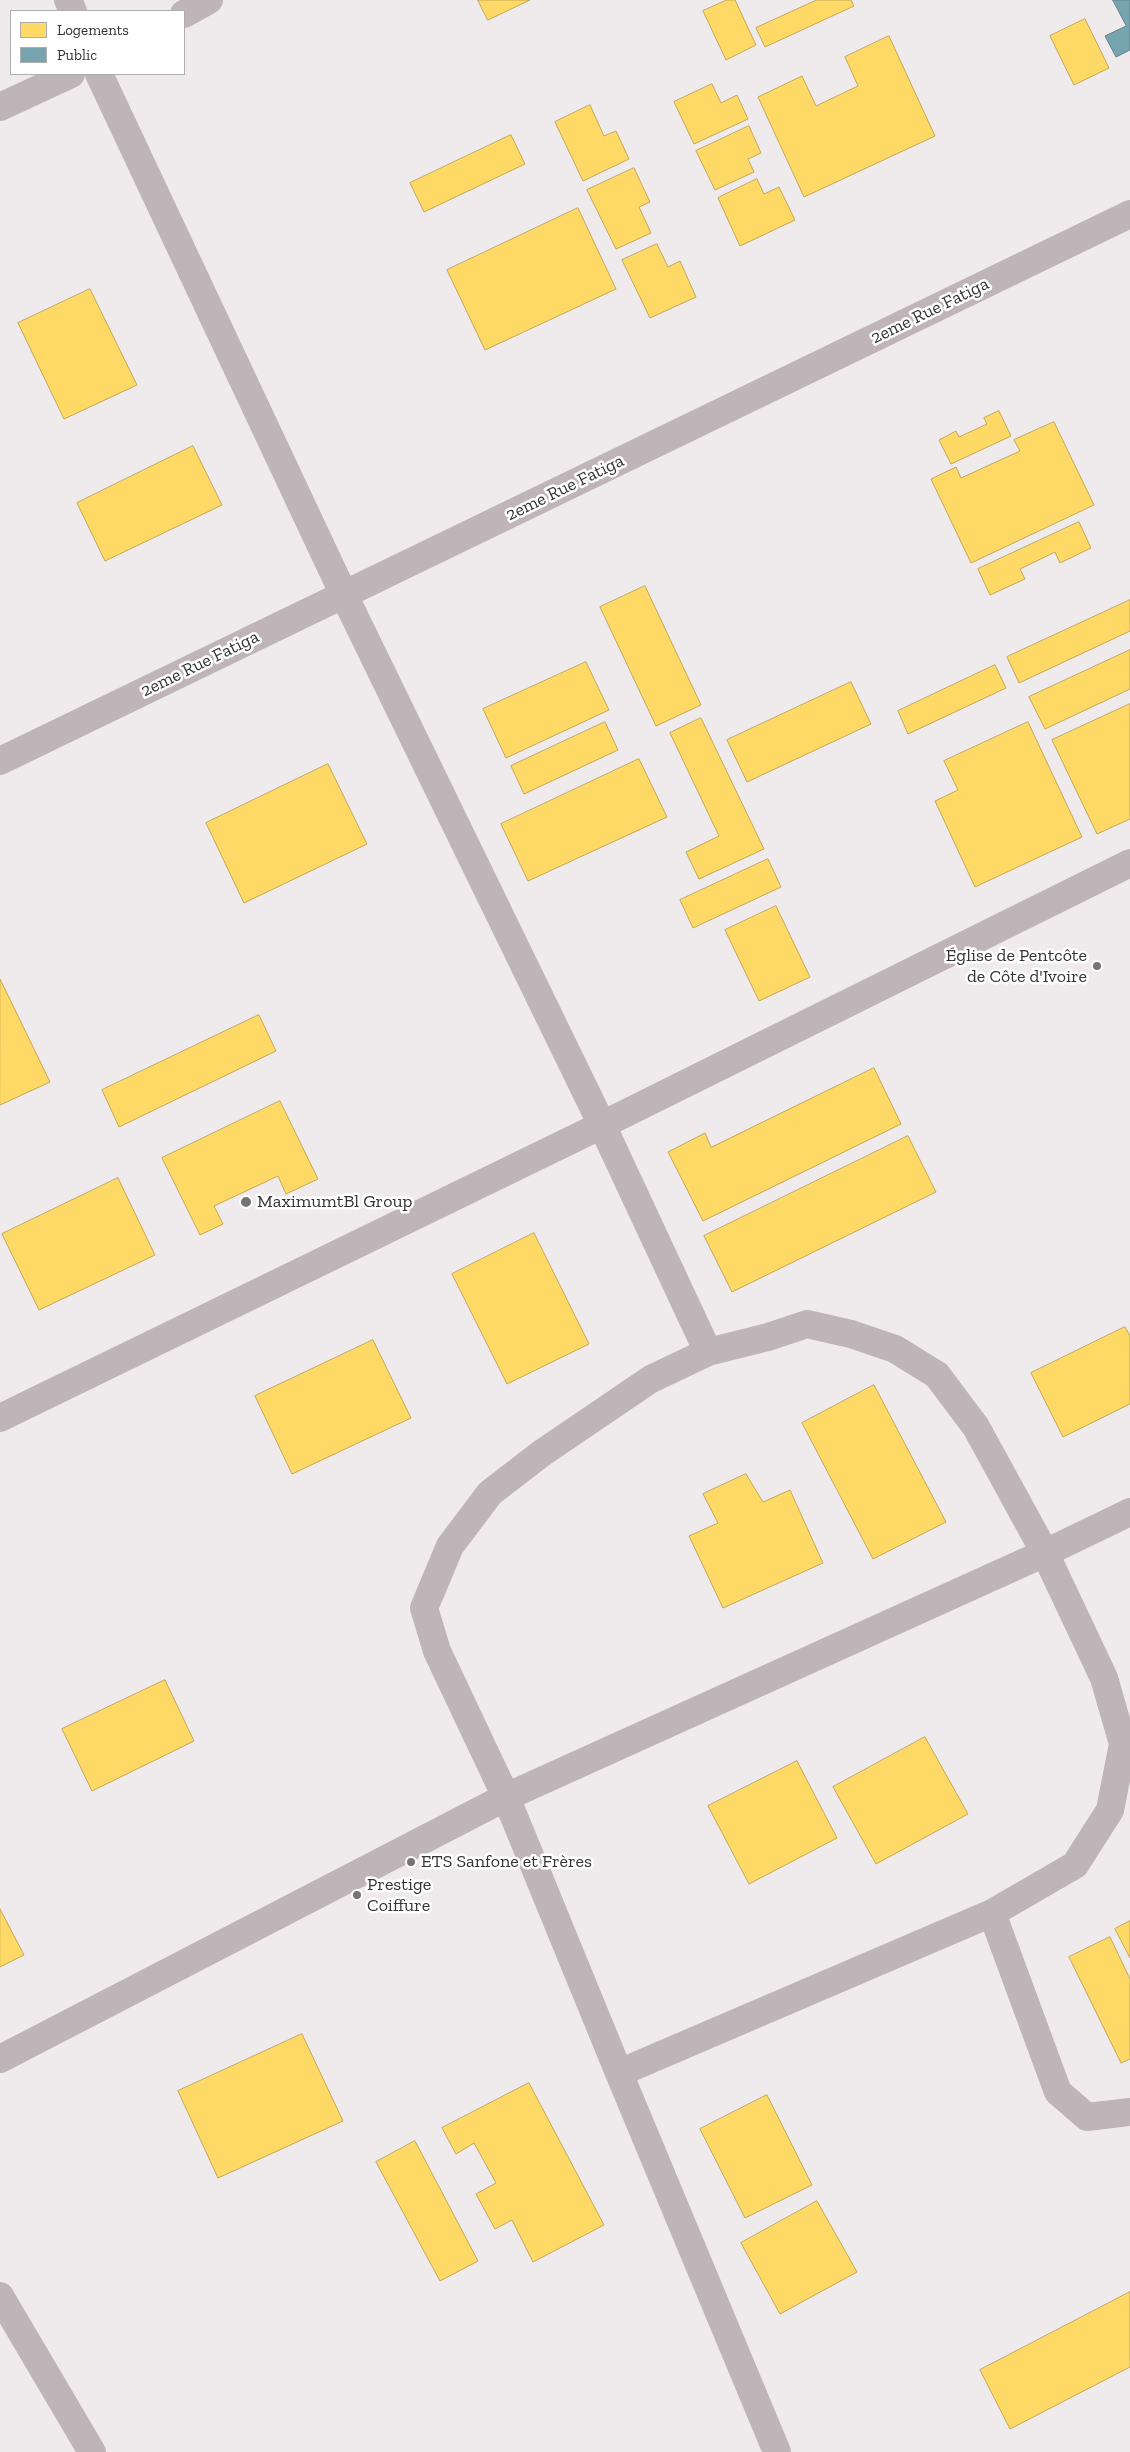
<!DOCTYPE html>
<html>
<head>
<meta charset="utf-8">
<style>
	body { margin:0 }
	#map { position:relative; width:1130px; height:2452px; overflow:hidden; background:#efebed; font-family:"Zilla Slab",serif }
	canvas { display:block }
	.legend { position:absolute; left:10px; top:10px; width:175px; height:65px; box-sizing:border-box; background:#fff; border:1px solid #aeadad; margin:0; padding:6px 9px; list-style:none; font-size:15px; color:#343233 }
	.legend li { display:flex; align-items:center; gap:10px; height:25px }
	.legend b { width:25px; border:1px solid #aeadad }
</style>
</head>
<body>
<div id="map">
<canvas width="1130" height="2452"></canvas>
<ul class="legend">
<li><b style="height:14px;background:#ffd966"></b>Logements</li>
<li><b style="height:14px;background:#76a5af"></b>Public</li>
</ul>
</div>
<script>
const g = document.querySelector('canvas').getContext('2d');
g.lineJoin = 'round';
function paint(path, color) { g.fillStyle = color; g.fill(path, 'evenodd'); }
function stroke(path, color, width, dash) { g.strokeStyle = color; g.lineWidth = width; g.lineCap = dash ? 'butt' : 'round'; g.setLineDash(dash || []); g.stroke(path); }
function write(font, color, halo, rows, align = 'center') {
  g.font = font + ' "Zilla Slab",serif'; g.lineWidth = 5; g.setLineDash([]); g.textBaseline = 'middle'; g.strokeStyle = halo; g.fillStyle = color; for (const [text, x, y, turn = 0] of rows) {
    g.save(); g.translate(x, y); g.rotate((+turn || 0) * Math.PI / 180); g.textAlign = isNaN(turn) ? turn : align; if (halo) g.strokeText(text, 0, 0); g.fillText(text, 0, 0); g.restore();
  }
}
const homes = new Path2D(`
	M478,0H530L488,20Z
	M727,0H735L756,45L726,60L703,11Z
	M817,0H851L854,6L765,47L756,28Z
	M1085,19L1109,68L1074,85L1050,36Z
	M889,36L935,136L804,197L758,97L802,76L816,106L858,86L845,57Z
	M712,84L721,103L737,95L748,119L694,144L674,102Z
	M590,105L604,136L616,131L629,159L583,181L555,122Z
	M749,126L761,153L748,159L754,172L715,190L696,151Z
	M511,135L525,164L424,212L410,183Z
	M634,168L650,202L639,207L651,233L616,249L587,190Z
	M757,179L764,194L779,187L795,220L740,246L718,198Z
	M578,208L616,289L485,350L447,270Z
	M657,244L668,267L680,261L696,297L650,318L622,260Z
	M90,289L137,385L64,419L18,323Z
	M999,411L1011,436L951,464L939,440L956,431L959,437L987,424L984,418Z
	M1054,422L1094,505L971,563L931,479L956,467L961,478L1020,451L1014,440Z
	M193,446L222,505L105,561L77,503Z
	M1079,522L1091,548L1060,563L1055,552L1020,569L1025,579L990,595L978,569Z
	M645,586L701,705L656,726L600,607Z
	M1130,600V631L1019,683L1007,657Z
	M1130,650V689L1045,729L1029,697Z
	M586,662L609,710L506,758L483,709Z
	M995,665L1006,688L908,734L898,711Z
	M851,682L871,724L747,782L727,740Z
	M1130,704V819L1097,834L1052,740Z
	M701,718L764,849L699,879L686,852L719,836L670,733Z
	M605,722L618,750L524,794L511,766Z
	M1028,722L1082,837L975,887L935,801L958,790L944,761Z
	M639,759L667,817L528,881L501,824Z
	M328,764L367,844L244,903L206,823Z
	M768,859L781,887L693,928L680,900Z
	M776,906L810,977L759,1001L725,930Z
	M0,979L50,1082L0,1105Z
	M259,1015L276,1051L119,1127L102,1090Z
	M874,1068L901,1124L703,1221L668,1152L705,1133L711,1147Z
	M280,1101L318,1179L286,1194L278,1176L214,1206L223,1224L200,1235L162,1158Z
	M908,1136L936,1192L732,1292L704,1236Z
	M118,1178L155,1255L39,1310L2,1234Z
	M534,1233L589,1344L507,1384L452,1274Z
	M1125,1327L1130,1336V1404L1063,1437L1031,1373Z
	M373,1340L411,1418L292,1474L255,1396Z
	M874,1385L946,1522L873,1559L802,1423Z
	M746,1474L763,1502L790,1490L823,1563L723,1608L689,1536L718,1523L703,1494Z
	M165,1680L194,1741L92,1791L62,1729Z
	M925,1737L968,1814L876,1864L833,1787Z
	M797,1761L837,1838L749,1884L708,1806Z
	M0,1909L24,1955L0,1967Z
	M1130,1921V1958L1115,1929Z
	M1110,1937L1130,1979V2059L1121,2063L1069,1957Z
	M302,2034L343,2121L218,2178L178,2091Z
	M529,2083L604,2225L533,2262L512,2220L495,2229L476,2194L496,2183L474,2143L456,2154L442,2128Z
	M767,2095L812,2185L745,2218L700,2129Z
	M415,2141L478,2261L440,2281L376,2162Z
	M817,2201L857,2272L780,2314L741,2243Z
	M1130,2292V2367L1010,2429L980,2370Z`);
const public = new Path2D(`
	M1113,0H1130V50L1116,57L1105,36L1126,26Z`);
const street = new Path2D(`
	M68,0L73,11
	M184,14L209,0
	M99,74L344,595L602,1125L708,1352
	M0,107L71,74
	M0,761L1130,214
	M0,1418L602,1125L1130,863
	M992,1913L1058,2092L1087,2117L1130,2112
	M0,2059L506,1797L1045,1553L1130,1512
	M619,2073L992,1913L1075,1865L1110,1810L1123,1744L1104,1678L1045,1553L976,1427L937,1375L895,1349L851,1334L807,1324L768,1337L708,1352L651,1379L542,1453L490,1493L450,1546L424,1608L437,1651L506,1797L619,2073L777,2452
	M0,2296L92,2452`);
const markers = [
	[1097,966,5,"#757374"],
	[246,1202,6,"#757374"],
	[411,1862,5,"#757374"],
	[357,1895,5,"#757374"]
];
const streetNames = [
	["2eme Rue Fatiga",930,311,-26],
	["2eme Rue Fatiga",565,488,-26],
	["2eme Rue Fatiga",200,664,-26]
];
const poiNames = [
	["Église de Pentcôte",1087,956,"right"],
	["de Côte d'Ivoire",1087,977,"right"],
	["MaximumtBl Group",257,1202],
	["ETS Sanfone et Frères",421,1862],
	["Prestige",367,1885],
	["Coiffure",367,1906]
];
paint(homes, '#ffd966');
stroke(homes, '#c2a757', 1);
paint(public, '#76a5af');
stroke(public, '#62828a', 1);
stroke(street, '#bfb4b8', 28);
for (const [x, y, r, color] of markers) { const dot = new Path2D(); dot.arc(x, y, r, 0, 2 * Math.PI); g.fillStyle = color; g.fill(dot); stroke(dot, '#fff', 2); }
write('18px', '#343233', '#fff', streetNames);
write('18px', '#343233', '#fff', poiNames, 'left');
</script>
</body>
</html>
